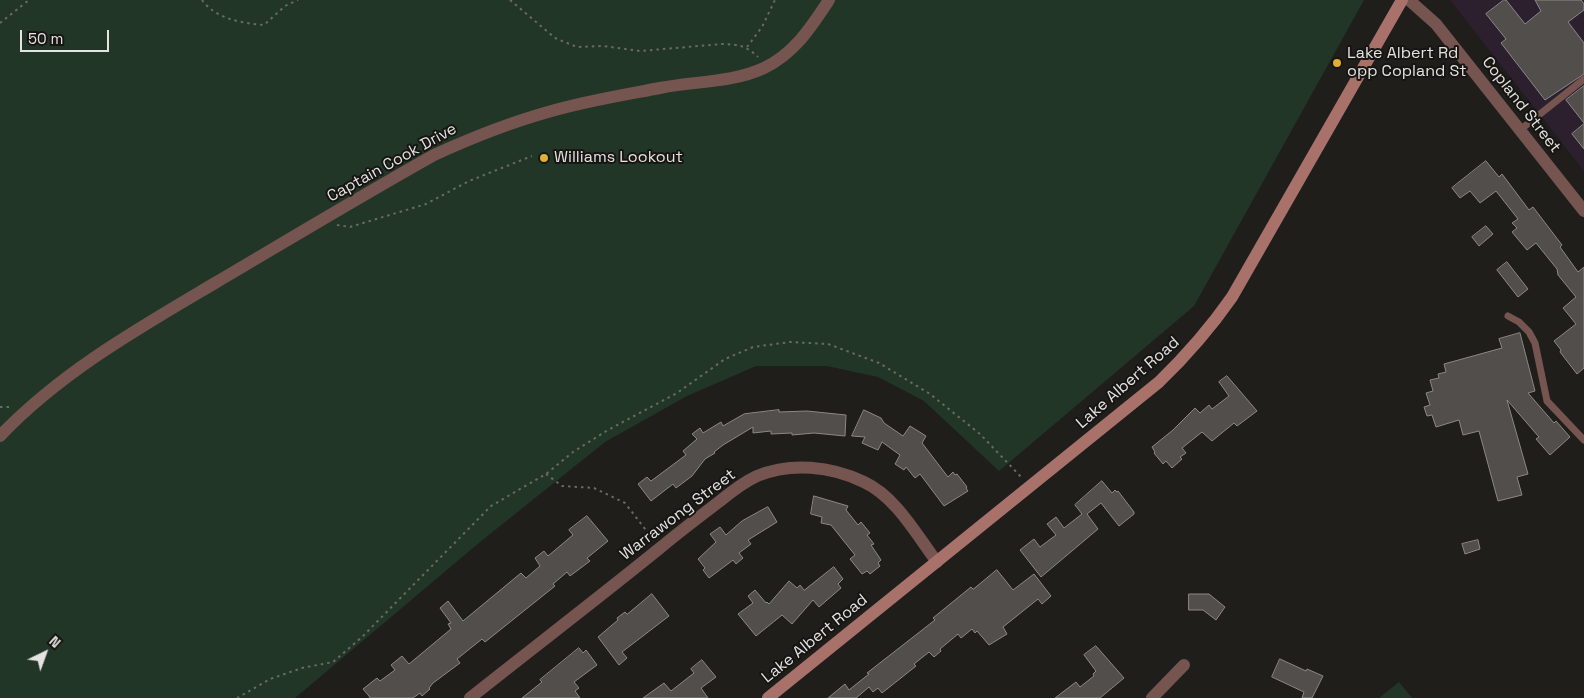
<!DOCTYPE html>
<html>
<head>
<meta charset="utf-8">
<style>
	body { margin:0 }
	#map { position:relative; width:1584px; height:698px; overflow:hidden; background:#1f1e1b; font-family:"Space Grotesk",sans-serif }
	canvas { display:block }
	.north { position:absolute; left:20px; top:628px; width:50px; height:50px; -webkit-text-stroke:4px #161512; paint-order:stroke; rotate:42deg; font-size:14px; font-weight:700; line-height:20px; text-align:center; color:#e4e3e1 }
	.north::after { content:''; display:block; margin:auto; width:18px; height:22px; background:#e4e3e1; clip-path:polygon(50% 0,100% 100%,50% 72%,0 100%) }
	.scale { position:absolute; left:20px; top:30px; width:89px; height:22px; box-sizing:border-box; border:2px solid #e4e3e1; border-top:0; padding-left:6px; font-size:15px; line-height:18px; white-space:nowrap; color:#e4e3e1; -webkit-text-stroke:4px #161512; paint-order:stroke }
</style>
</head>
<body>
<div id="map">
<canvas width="1584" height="698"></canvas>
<div class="north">N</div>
<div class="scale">50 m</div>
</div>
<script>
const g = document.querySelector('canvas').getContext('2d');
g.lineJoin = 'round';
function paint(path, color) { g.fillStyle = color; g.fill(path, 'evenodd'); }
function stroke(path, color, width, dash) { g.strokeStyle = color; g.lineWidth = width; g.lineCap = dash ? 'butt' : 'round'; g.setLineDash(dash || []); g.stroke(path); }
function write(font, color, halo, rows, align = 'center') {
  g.font = font + ' "Space Grotesk",sans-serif'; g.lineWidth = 4; g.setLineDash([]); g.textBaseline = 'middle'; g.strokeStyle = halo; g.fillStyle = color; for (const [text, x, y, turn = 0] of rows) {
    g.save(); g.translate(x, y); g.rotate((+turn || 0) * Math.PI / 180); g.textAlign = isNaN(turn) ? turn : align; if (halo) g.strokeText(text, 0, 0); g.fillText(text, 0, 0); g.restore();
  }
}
const industrial = new Path2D(`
	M1450,0H1584V171Z`);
const green = new Path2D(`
	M0,0H1364L1194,306L999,471L924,401L878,377L827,366H756L687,396L605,442L480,542L295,698H0Z
	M1399,682L1412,698H1379Z`);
const building = new Path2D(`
	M1504,0H1506L1525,24L1541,11L1535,0H1581L1584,4V10L1568,22L1584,43V74L1545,100L1501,43L1506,39L1486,14Z
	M1584,86V123L1566,100Z
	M1584,124V149L1572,134Z
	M1486,161L1499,177L1502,174L1529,210L1533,207L1562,245L1560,247L1578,272L1584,267V368L1577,374L1560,352L1561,350L1554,341L1576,324L1563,308L1576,297L1558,275L1557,269L1536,243L1527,250L1512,232L1517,228L1512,223L1518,219L1496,191L1480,203L1470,191L1460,198L1452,188Z
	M1486,226L1493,234L1479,246L1472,237Z
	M1507,262L1528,289L1518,297L1497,270Z
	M1520,333L1535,391L1528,393L1554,423L1556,421L1570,437L1550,455L1536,439L1539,437L1507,400L1528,474L1517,477L1522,495L1498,501L1479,431L1463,435L1459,420L1436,427L1432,415L1427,416L1424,407L1430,405L1426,393L1433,391L1430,380L1439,378L1438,374L1446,372L1444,364L1502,348L1499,339Z
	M1227,376L1257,411L1237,426L1234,423L1212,441L1202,432L1182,448L1186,453L1180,457L1182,459L1172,468L1166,461L1163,464L1154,453L1155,452L1152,447L1173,430L1195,408L1200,413L1209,405L1212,409L1229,396L1219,382Z
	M779,410V412L807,411L846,415L845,436L814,433L792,435V433L771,434V431L753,433V427L723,445L714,452L715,453L705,459L692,476L676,488L673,484L651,501L638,484L647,477L651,481L686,455L683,451L697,439L692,434L700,428L703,433L721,422L723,426L744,414Z
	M864,410L881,418L884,423L903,436L910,426L926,436L922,443L948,477L953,472L955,475L957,474L967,487L966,488L968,491L944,506L920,474L915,478L906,467L904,470L895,464L900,455L882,442L878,450L862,443L865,437L852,436Z
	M1102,481L1112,493L1115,490L1117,492L1118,491L1134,512V514L1119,526L1101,503L1087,514L1098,529L1041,577L1020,550L1034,539L1040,547L1056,535L1047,524L1056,517L1064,528L1082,514L1075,505Z
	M814,496L848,506L846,510L858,525L861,522L870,533L867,535L874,544L871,545L881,560L878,563L880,566L870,574L867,571L862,574L850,559L855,555L831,525L821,523L822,517L811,514Z
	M768,507L777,522L748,540L751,544L739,553L743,558L736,564L733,560L709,578L703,570L705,568L698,559L716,542L710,534L720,527L726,535L742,521Z
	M587,516L608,541L587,558L590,561L570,576L567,572L553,584L555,586L485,642L482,639L457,659L460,663L433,683L429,688L430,689L422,696L420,693L413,698H370L369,696L363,689L377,678L380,681L395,670L391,665L402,656L409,664L451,629L448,624L451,623L440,608L448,601L463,621L521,573L526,578L540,566L535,558L544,551L548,556L573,535L569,530Z
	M1478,540L1480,549L1465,554L1462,544Z
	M834,567L843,579L838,584L841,588L819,607L813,600L792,624L782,615L756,636L738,614L753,603L748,596L755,590L766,603L767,602L769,604L789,581L797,588L800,585L804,590Z
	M997,570L1013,590L1034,574L1051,596L1042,604L1038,599L1003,627L1007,634L989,645L977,631L975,633L972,629L961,638L958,634L940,649L941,651L934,657L929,652L914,664L916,666L882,693L878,688L873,692L869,687L856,698H828L845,684L849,690L869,674L867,673L935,620L933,618L971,587L973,589Z
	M652,594L669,616L622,652L627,658L619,665L598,637L618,620L617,618L625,612L627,614Z
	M1189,594H1209L1225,607L1216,620L1203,610H1189Z
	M1096,646L1124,678L1100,698H1055L1076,682L1080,687L1094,676L1093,674L1096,671L1084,655Z
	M579,648L583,653L586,650L597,665L574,682L579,688L575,691L580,698H522L542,682L540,680Z
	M1280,659L1306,671L1307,669L1323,676L1312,698H1302L1304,692L1272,677Z
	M702,660L716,677L701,688L708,698H643L664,683L671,691L694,673L691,669Z`);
const path = new Path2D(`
	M202,0C216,19 241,23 264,25L285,6L298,0
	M510,0L555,38L577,47L603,46L640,51L722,44C740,45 745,45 758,57
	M0,23L29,0
	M747,47L762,27L775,0
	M337,225L350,227L426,204L469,181L532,156
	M0,407H13
	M546,474L562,486L594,488L625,503L652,538
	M237,698L270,679L302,668L333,662L363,636L491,506L546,474L573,452L608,430L677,393L725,359L753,347L790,342L828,344L879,363L930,394L980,434L1023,479`);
const lane = new Path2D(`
	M1520,130L1584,79
	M1508,316L1519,322L1529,332L1535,343L1547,401L1584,440`);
const street = new Path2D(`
	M1409,0L1436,24L1584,211
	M0,436C61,372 139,328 215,283C288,240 361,196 434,155C471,138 509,123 548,112C585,101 623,95 660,88C694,81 732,83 764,68C795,53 811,27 829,0
	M470,698C533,648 597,599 660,548C679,532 699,517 720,501C731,492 744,482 757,476C791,462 831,466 864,482C896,497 916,534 937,562
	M1152,698L1184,665`);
const secondary = new Path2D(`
	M768,698L1159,382C1188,354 1209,330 1232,297L1402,0`);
const markers = [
	[1337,63,5,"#ddb133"],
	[544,158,5,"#ddb133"]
];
const poiNames = [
	["Lake Albert Rd",1347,54],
	["opp Copland St",1347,72],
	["Williams Lookout",554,158]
];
const streetNames = [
	["Copland Street",1521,105,52],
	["Captain Cook Drive",392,163,-29],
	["Lake Albert Road",1128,383,-41],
	["Warrawong Street",678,515,-37],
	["Lake Albert Road",815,639,-39]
];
paint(industrial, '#2c202e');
paint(green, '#223628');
paint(building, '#514e4c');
stroke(building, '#8c8886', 1);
stroke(path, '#6a6967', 2, [2.5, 4]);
stroke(lane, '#765450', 7);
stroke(street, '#765450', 12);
stroke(secondary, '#a8726b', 12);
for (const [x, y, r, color] of markers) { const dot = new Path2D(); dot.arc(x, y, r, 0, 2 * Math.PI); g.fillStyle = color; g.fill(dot); stroke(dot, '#161512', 2); }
write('16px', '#e4e3e1', '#161512', poiNames, 'left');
write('16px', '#e4e3e1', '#161512', streetNames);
</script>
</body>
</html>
